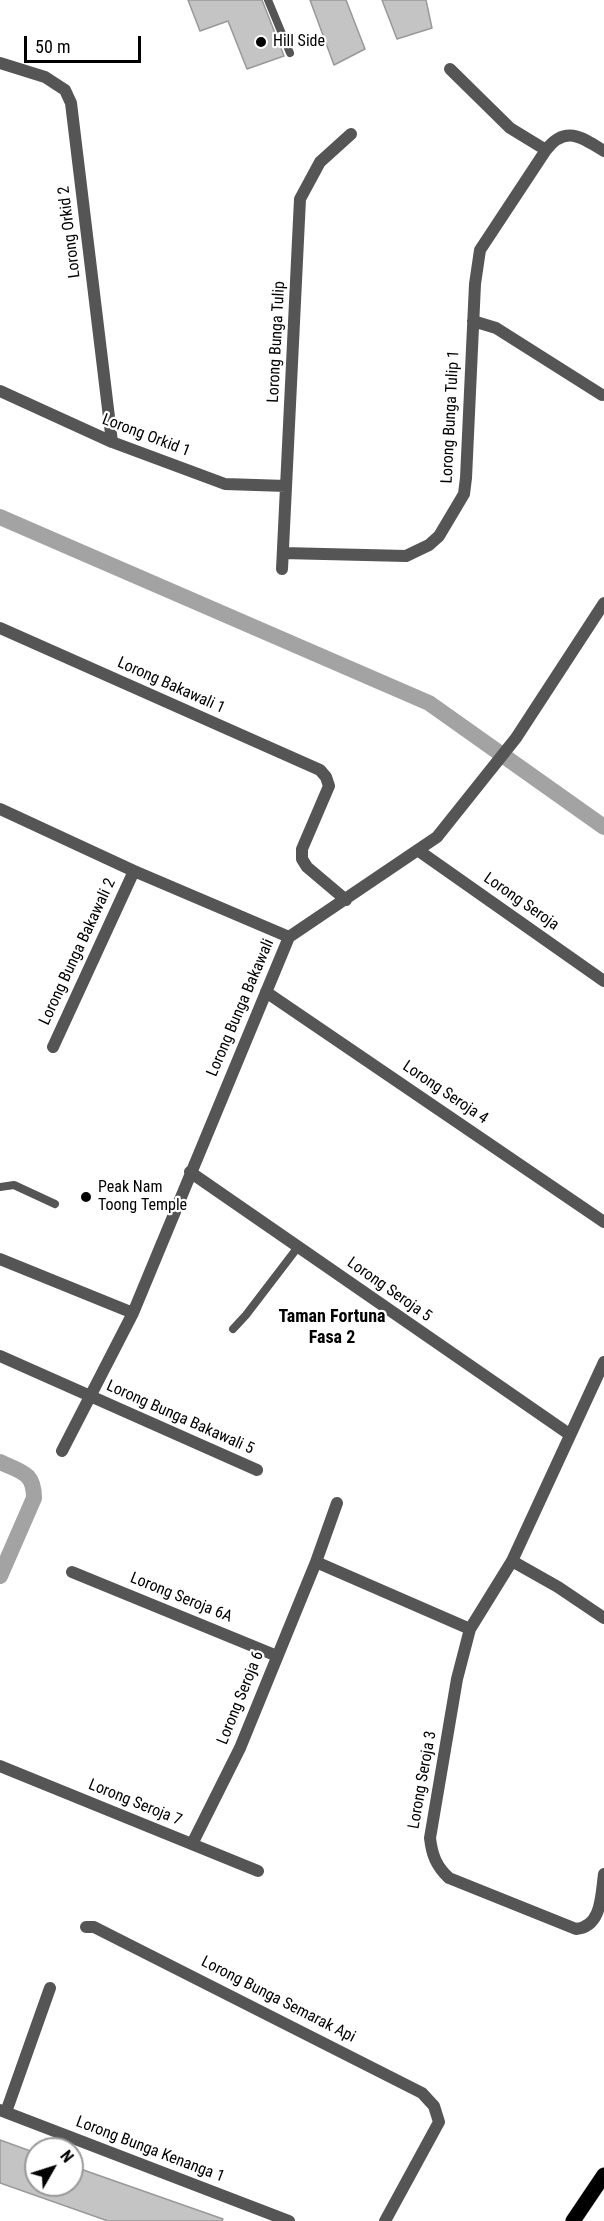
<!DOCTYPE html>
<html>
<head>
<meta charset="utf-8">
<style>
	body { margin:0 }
	#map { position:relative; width:604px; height:2221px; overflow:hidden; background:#fff; font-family:"Roboto Condensed",sans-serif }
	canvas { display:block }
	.north { position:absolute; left:24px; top:2137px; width:60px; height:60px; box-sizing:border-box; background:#fff; border:2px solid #999; border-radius:50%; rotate:51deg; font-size:16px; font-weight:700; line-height:24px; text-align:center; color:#000 }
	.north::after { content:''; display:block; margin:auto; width:21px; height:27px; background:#000; clip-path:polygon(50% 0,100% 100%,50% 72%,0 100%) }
	.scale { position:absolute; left:24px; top:36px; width:117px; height:27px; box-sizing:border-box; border:3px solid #000; border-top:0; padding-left:8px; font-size:18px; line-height:21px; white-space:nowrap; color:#000; -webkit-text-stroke:4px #fff; paint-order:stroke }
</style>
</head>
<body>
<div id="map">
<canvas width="604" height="2221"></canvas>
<div class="north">N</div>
<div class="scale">50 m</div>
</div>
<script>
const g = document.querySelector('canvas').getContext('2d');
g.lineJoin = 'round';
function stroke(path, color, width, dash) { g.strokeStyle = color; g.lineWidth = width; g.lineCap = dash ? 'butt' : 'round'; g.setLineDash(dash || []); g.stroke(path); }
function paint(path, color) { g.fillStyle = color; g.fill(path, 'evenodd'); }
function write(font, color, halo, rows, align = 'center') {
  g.font = font + ' "Roboto Condensed",sans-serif'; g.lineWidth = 4.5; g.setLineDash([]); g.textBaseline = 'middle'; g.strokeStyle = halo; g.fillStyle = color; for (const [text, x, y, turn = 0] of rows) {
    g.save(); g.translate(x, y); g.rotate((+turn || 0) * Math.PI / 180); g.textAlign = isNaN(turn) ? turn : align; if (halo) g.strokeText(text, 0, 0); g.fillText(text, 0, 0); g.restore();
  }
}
const canal = new Path2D(`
	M0,517L429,703L604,827
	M0,1462C21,1472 34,1472 34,1498L0,1576`);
const building = new Path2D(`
	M188,0H262L284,56L247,69L228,21L200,31Z
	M310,0H346L365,49L334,65Z
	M382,0H426L432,28L397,39Z
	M0,2140L36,2153V2185H72V2166L223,2219L222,2221H108L0,2183Z`);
const lane = new Path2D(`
	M268,0L290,53
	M0,1187L14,1185L55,1204
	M233,1329L246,1315L298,1247`);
const street = new Path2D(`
	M0,63L45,77L65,90L71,103L112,442
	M450,69L510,128L546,150C565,125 582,137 604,151
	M473,321L496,328L602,395
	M0,391L112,442L225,484L286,486
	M283,553L406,556L429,545L439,536L464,494L466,478L475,284L480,250L546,150
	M282,569L300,199L320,162L351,134
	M0,628L320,770L326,777L329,786L302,849V859L307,867L346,900
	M0,809L134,871L289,937
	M419,851L604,981
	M266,992L604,1222
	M53,1047L134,871
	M190,1172L569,1434
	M0,1259L133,1313
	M0,1356L257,1470
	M604,1362L512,1561L470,1629L457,1679L430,1838C432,1855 436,1866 449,1878L576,1929C602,1927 601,1895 604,1874
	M62,1451L133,1313L289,937L437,837L516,738L604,603
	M512,1561L558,1587L604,1618
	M316,1562L470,1629
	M72,1572L277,1656
	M0,1766L258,1871
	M192,1844L240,1748L316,1562L337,1503
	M86,1927H94L422,2093L434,2106L439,2122L385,2221
	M0,2110L289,2221
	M6,2112L50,1988`);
const primary = new Path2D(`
	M573,2221L604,2175`);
const markers = [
	[261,42,6,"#000"],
	[86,1197,6,"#000"]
];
const poiNames = [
	["Hill Side",273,42],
	["Peak Nam",98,1188],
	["Toong Temple",98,1206]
];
const streetNames = [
	["Lorong Orkid 2",70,232,-97],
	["Lorong Bunga Tulip",277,342,-87],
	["Lorong Bunga Tulip 1",451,417,-87],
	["Lorong Orkid 1",146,436,21],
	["Lorong Bakawali 1",171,686,24],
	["Lorong Seroja",521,902,35],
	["Lorong Bunga Bakawali 2",78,952,-65],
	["Lorong Bunga Bakawali",241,1008,-67],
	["Lorong Seroja 4",445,1093,34],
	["Lorong Seroja 5",389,1290,35],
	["Lorong Bunga Bakawali 5",180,1418,24],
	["Lorong Seroja 6A",181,1598,22],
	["Lorong Seroja 6",241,1698,-68],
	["Lorong Seroja 3",423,1780,-80],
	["Lorong Seroja 7",135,1803,22],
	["Lorong Bunga Semarak Api",278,2000,27],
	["Lorong Bunga Kenanga 1",150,2150,21]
];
const neighbourhoodNames = [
	["Taman Fortuna",332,1317],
	["Fasa 2",332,1338]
];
stroke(canal, '#a3a3a3', 16);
paint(building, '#c4c4c4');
stroke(building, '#999', 1.5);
stroke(primary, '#dbdbdb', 16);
stroke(lane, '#555', 8);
stroke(street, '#555', 12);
stroke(primary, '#000', 15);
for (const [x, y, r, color] of markers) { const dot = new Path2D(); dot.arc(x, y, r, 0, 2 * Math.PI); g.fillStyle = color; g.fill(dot); stroke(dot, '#fff', 2); }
write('16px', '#000', '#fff', poiNames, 'left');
write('16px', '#000', '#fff', streetNames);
write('bold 18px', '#000', '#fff', neighbourhoodNames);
</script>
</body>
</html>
